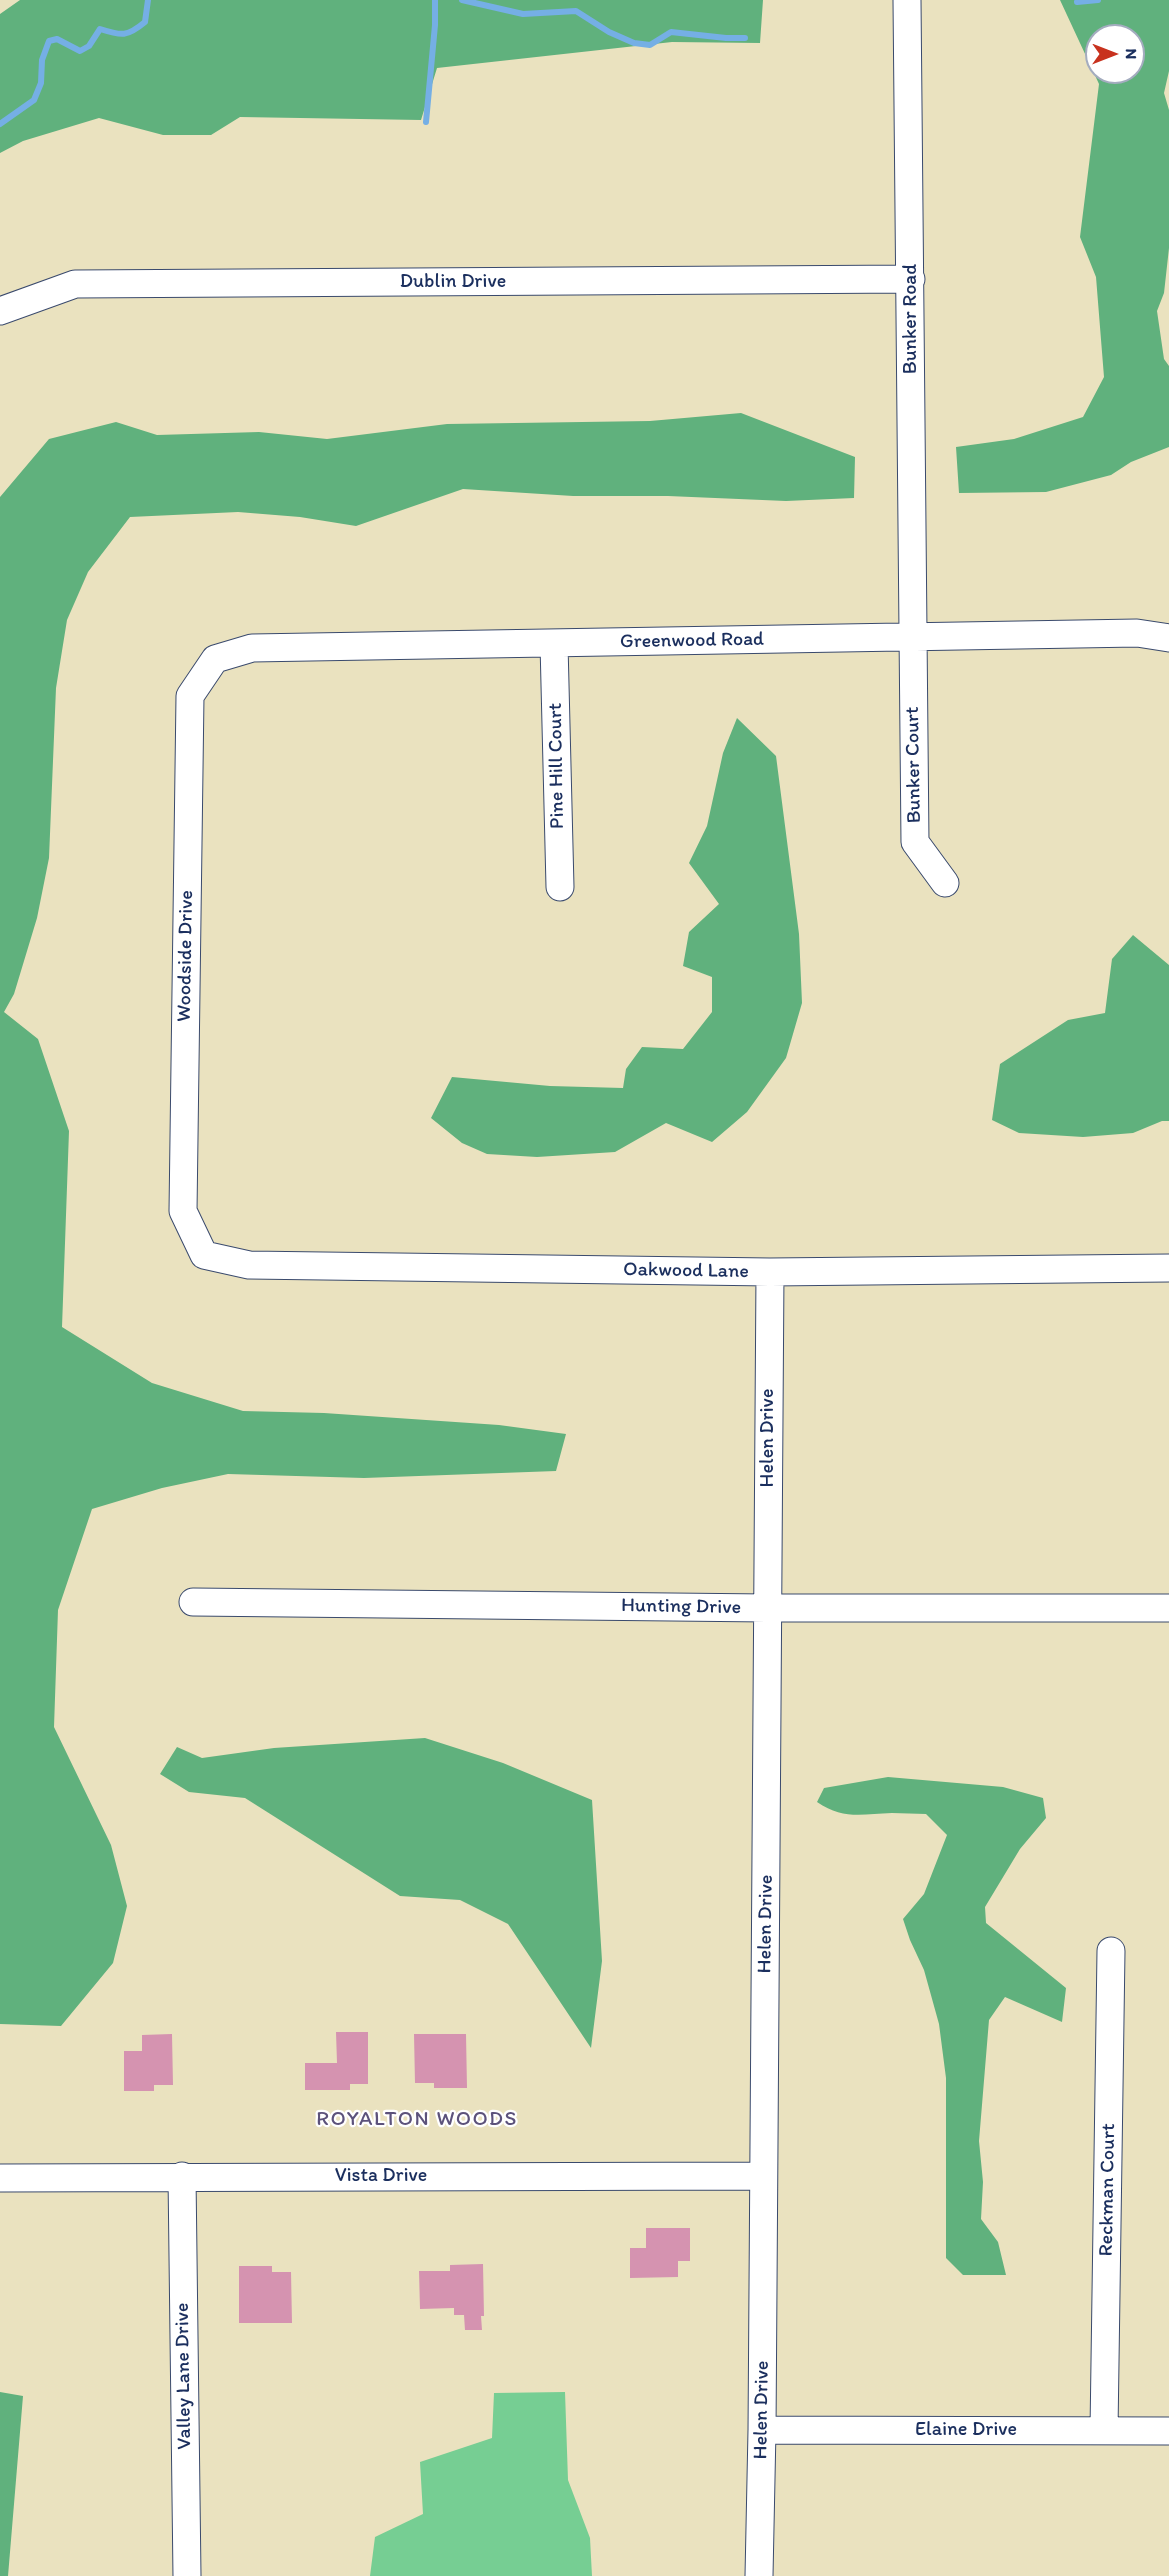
<!DOCTYPE html>
<html>
<head>
<meta charset="utf-8">
<style>
	body { margin:0 }
	#map { position:relative; width:1169px; height:2576px; overflow:hidden; background:#eae2bf; font-family:Itim,sans-serif }
	canvas { display:block }
	.north { position:absolute; left:1085px; top:24px; width:60px; height:60px; box-sizing:border-box; background:#fff; border:2px solid #a4acbf; border-radius:50%; rotate:90deg; font-size:16px; font-weight:700; line-height:24px; text-align:center; color:#1b2f5e }
	.north::after { content:''; display:block; margin:auto; width:21px; height:27px; background:#c8321e; clip-path:polygon(50% 0,100% 100%,50% 72%,0 100%) }
</style>
</head>
<body>
<div id="map">
<canvas width="1169" height="2576"></canvas>
<div class="north">N</div>
</div>
<script>
const g = document.querySelector('canvas').getContext('2d');
g.lineJoin = 'round';
function paint(path, color) { g.fillStyle = color; g.fill(path, 'evenodd'); }
function stroke(path, color, width, dash) { g.strokeStyle = color; g.lineWidth = width; g.lineCap = dash ? 'butt' : 'round'; g.setLineDash(dash || []); g.stroke(path); }
function write(font, color, halo, rows, align = 'center') {
  g.font = font + ' Itim,sans-serif'; g.lineWidth = 4.5; g.setLineDash([]); g.textBaseline = 'middle'; g.strokeStyle = halo; g.fillStyle = color; for (const [text, x, y, turn = 0] of rows) {
    g.save(); g.translate(x, y); g.rotate((+turn || 0) * Math.PI / 180); g.textAlign = isNaN(turn) ? turn : align; if (halo) g.strokeText(text, 0, 0); g.fillText(text, 0, 0); g.restore();
  }
}
const green = new Path2D(`
	M565,2392L568,2480L590,2538L592,2576H370L375,2537L423,2514L420,2462L492,2438L494,2393Z`);
const forest = new Path2D(`
	M20,0H763L760,43L672,42L437,68L421,120L240,117L211,135H163L99,118L23,141L0,153V14Z
	M1060,0H1169V71L1164,93L1169,110V248L1164,293L1157,311L1164,359L1169,366V447L1131,462L1111,475L1046,492L959,493L956,447L1014,439L1083,417L1104,377L1096,277L1080,237L1099,84ZM1097,36H1133V72H1097Z
	M741,413L855,457L854,498L786,501L668,496H573L463,489L356,526L300,517L238,512L130,517L88,572L67,620L56,688L49,858L37,918L14,994L4,1012L38,1039L69,1131L62,1327L152,1383L243,1411L324,1413L499,1425L566,1434L556,1471L364,1478L228,1474L162,1488L92,1509L58,1610L54,1727L111,1845L127,1906L113,1963L61,2026L0,2024V497L49,439L116,422L157,435L259,432L327,439L447,424L650,421Z
	M737,718L776,756L799,934L802,1003L786,1058L747,1112L712,1142L666,1123L615,1152L537,1157L487,1154L462,1143L431,1118L452,1077L550,1086L623,1088L626,1069L642,1047L683,1049L712,1012V977L683,966L689,932L719,904L689,863L707,826L723,753Z
	M1133,935L1169,965V1121H1162L1133,1133L1083,1137L1019,1133L992,1120L1000,1064L1068,1020L1105,1013L1112,959Z
	M425,1738L503,1763L592,1800L602,1961L591,2048L508,1924L460,1900L400,1896L245,1798L189,1792L160,1774L177,1747L202,1758L274,1748Z
	M888,1777L1003,1787L1043,1798L1046,1818L1020,1849L985,1907L986,1923L1066,1988L1062,2022L1005,1997L989,2020L979,2141L983,2182L981,2219L998,2242L1006,2275H963L946,2258V2078L939,2024L924,1970L910,1940L903,1919L924,1894L947,1835L926,1814C915,1814 903,1813 892,1813C862,1814 843,1820 817,1802L824,1788Z
	M0,2392L23,2396L8,2576H0Z`);
const stream = new Path2D(`
	M462,0L523,14L576,11L609,32L634,43L650,45L671,32L726,38H745
	M1077,2L1098,0
	M426,122L435,25V0
	M0,124L34,100L41,83L42,60L49,41L57,39L80,51L89,46L100,29C122,36 127,37 145,22L148,0`);
const building = new Path2D(`
	M336,2032H368V2084H350V2090H305V2063H337Z
	M172,2034L173,2085H154V2091H124V2051H142V2035Z
	M414,2034H466L467,2088H434V2083H415Z
	M646,2228H690V2261H678V2277L630,2278V2248H646Z
	M483,2264L484,2316H481L482,2330H465L464,2315H454V2308L420,2309L419,2271H450V2265Z
	M239,2266H272V2272H291L292,2323H239Z`);
const minor = new Path2D(`
	M907,0L915,842L945,883
	M0,311L75,284L911,279
	M1169,638L1137,633L252,648L215,659L190,696L183,1211L204,1255L249,1265L770,1272L1169,1268
	M554,644L560,887
	M193,1602L767,1608H1169
	M182,2176L187,2576
	M0,2178L762,2176
	M762,2430L1169,2431
	M1104,2430L1111,1951
	M759,2576L762,2430L770,1272`);
const streetNames = [
	["Dublin Drive",453,282],
	["Bunker Road",911,319,-90],
	["Greenwood Road",692,641,-1],
	["Bunker Court",914,765,-91],
	["Pine Hill Court",557,766,-91],
	["Woodside Drive",186,956,-89],
	["Oakwood Lane",686,1271,1],
	["Helen Drive",768,1438,-90],
	["Hunting Drive",681,1607,1],
	["Helen Drive",766,1924,-89],
	["Vista Drive",381,2176],
	["Reckman Court",1108,2190,-89],
	["Valley Lane Drive",184,2376,-91],
	["Helen Drive",762,2410,-89],
	["Elaine Drive",966,2430]
];
const neighbourhoodNames = [
	["ROYALTON WOODS",417,2120]
];
paint(green, '#76ce93');
paint(forest, '#60b17d');
stroke(stream, '#75afe5', 6);
paint(building, '#d593b0');
stroke(minor, '#3a4a6d', 29);
stroke(minor, '#fff', 27);
write('20px', '#1b2f5e', '#fff', streetNames);
g.letterSpacing = '1.5px';
write('21px', '#5c527b', '#fff', neighbourhoodNames);
g.letterSpacing = '0px';
</script>
</body>
</html>
